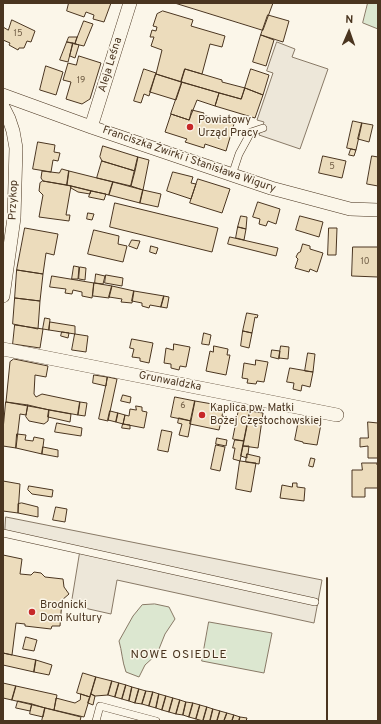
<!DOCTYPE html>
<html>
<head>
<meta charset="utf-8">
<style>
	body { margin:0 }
	#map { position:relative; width:381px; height:724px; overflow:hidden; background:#fbf6e9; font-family:Overpass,sans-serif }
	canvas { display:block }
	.frame { position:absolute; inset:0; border:4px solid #4a3520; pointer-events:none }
	.north { position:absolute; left:329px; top:12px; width:40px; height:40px; -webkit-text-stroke:3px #fbf6e9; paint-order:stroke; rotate:2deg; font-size:11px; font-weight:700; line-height:16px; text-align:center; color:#4a3520 }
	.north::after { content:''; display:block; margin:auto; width:14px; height:18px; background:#4a3520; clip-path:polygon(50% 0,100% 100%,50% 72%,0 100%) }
</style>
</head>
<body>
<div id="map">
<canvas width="381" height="724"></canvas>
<div class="frame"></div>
<div class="north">N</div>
</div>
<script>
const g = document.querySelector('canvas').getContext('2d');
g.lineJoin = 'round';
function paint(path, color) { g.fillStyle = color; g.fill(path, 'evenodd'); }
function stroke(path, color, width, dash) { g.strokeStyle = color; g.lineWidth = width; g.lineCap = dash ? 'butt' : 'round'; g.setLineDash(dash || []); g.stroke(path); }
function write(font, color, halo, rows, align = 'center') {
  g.font = font + ' Overpass,sans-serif'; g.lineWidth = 3; g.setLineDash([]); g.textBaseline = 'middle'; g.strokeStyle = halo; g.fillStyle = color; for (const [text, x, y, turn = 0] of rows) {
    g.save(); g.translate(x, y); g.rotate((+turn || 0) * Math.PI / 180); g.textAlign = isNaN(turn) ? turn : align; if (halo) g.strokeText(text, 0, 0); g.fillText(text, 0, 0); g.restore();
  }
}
const green = new Path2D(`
	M368,3H378V29L363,23Z
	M155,604L169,607L175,619L165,634L157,654L145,665L139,677L126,672C122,661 122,651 119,641L133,616L142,605Z
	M209,622L272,633L264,673L202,661Z`);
const parking = new Path2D(`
	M277,42L295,49L292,57L328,69L300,149L259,135L264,122L257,120L273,73L267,71Z
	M6,517L322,580L314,623L117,580L111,614L71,605L80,550L5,534Z`);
const building = new Path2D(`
	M69,3H111L104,22L93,19L94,15L86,12L84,17L67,11Z
	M175,3H273L263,30Z
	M163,11L193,20L191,26L225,36L222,47L210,44L202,74L185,69L181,82L156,74L162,50L151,46L154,37H150L152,30L156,31L157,27L153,26L157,14Z
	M268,15L289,21L283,42L261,35Z
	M12,20L35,31L31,42L27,41L24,48H19L18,50L9,45L10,43L3,40V27L8,30Z
	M84,21L93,24L84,46L75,44Z
	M261,35L274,40L266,66L253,62Z
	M69,37H77L75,44L67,42Z
	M67,42L73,43L68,62L60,60Z
	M73,43L79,45L75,58L70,56Z
	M79,56L101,63L90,99L82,104L66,99L71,82L63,80L68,63L76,65Z
	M46,66L63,72L56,95L40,90Z
	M144,69L156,73L149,96L144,94L141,103L134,101Z
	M185,69L222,80V82L245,88L241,99L181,82Z
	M251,69L269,75L263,95L245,88Z
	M156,74L182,82L176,100L150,92Z
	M182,82L219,93L215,106L197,100L189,120L171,114Z
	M245,88L263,95L255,118L215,106L219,93L241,99Z
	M192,110L204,113L203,115L234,124L226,151L205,144L204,148L185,142L187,139L165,132L171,114L189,120Z
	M353,121L362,123L356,150L347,148Z
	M362,123L373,125L369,142L358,139Z
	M38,142L55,145L54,152L60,153L58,161L53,160L51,172L33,169Z
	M103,146L138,157L135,171L102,161L100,157Z
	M351,149L356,150L354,156L349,155Z
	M323,156L346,161L342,178L319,173Z
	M372,156L378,157V186L367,184Z
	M138,157L149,160L143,190L131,186Z
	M102,161L135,171L131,186L97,178Z
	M62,169L69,171L67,185L43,181L41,178L42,171L59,173Z
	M69,171L113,182L109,195L67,185Z
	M173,172L193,177L191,183L196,184L191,199L167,191Z
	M198,179L230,189L222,213L190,203Z
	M43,181L71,186L66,215H70L69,221L39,217L43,195L39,191L40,183Z
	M113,182L143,190L140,203L109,195Z
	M71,186L91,191L90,194L78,192L71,188Z
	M143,190L161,194L158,207L140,203Z
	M91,191L106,194L104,200L89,197Z
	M258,202L280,209L276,224L268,221L266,226L259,224L260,219L253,217Z
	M115,203L218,228L212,252L110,227Z
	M88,213L94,214L92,220L87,219Z
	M241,216L247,217L246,229L238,227Z
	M300,216L323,222L319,237L296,230Z
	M238,227L246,229L244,240L236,238Z
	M25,228L58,234L54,255L46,253L43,274L17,270Z
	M329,228H337L336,255H328Z
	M94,230L119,236L118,244L127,246L123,262L88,254Z
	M230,237L278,248L276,256L228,244Z
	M132,240L140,241L137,249L129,246Z
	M303,244L310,246V249L323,253L317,272L310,269L309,272L295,268L298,259L296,257L298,253L300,252Z
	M151,246L158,248L156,254L150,252Z
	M353,247H378V277L352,276Z
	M74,266L79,267L78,279H72Z
	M80,267L86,268L85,280L79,279Z
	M17,270L43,274L40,301L15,298Z
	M96,274L105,276L103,284L95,283Z
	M106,275L123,278L122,286L105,283Z
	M52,276L94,283L92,298L82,296V292L73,290L72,294L65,293L66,289L50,287Z
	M94,283L112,286L109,298L93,296Z
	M112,286L134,291L132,303L121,302L122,299L109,297Z
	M134,291L164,296L161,307L150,305L149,308L142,306V303L132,301Z
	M164,296L169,297L167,308L161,307Z
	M15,298L40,301L38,329L13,324Z
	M247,313L258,315L257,318L255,317L252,333L243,331Z
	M45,318L50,319L49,330L43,329Z
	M50,322L75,326V334L49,330Z
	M15,325L43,329L40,348L13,344Z
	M243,331L252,333L249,348L241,346Z
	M62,332L69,333L68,338L61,336Z
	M204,333L211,335L209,345L202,344Z
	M75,334L88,336L86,352L72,350Z
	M132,339L153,343L149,363L140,361V358L132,357L134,349L130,348Z
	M174,344L190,347L186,367L180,366L179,370L171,368V364L164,363L166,348L173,350Z
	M214,346L228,349L227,355H230L226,375L206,371L210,351L213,352Z
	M281,346L289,347L288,359L279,358Z
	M272,350L280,351L279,359L271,357Z
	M308,353L315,354L313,372L305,371Z
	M14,359L48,366L46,377L35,375L34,394L36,397L42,394L80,402L78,415L6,402L10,362Z
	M256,360L268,362L264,382L257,381L256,384L247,383L248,379L242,378L244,363L255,365Z
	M290,368L313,372L310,387L302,385L301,391L293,389L294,383L287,382Z
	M94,375L107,377L106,386L93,383Z
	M108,377L117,379L108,421L99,419Z
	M123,395L131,397L130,403L121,401Z
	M175,397L195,401L191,421L171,417Z
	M195,401L224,406L222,416L226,417L225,422L221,421L219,430L190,424Z
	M6,402L28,405L26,415L20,414L16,448L3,446V430Z
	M80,402L87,403L85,416L78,415Z
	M28,405L49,410L48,421L44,424L29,421L26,417Z
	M136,406L142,407V411L147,412L144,428L123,424L125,415L129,416L130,409L136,410Z
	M239,409L250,411L244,441L233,439Z
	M49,410L71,414L70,422L48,417Z
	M110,411L118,413L116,422L108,420Z
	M250,411L263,413L258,448L243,446Z
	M118,413L125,415L123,424L116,422Z
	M179,418L191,421L188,437L179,435L182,424L178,423Z
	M299,420L321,424L317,445L303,443V442L295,440Z
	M368,422L378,423V458H368V446L360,447V438H368Z
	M57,423L82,428L81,436L55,432Z
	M123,424L130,425V429L122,428Z
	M162,430L172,432L168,452L158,450Z
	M17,434L26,435L25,440L33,441L34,437L44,439L42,454L16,448Z
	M217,438L227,440L226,446L216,444Z
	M235,440L244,441L240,461L233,459L235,448H233Z
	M216,445L225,447L220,471L211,469Z
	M243,446H249L248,454H247V458L241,456Z
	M43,447L58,450V457L42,454Z
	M247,454L260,457L259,464L246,462Z
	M311,458L315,459L313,467L309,466Z
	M240,461L256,463L251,492L236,489Z
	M362,463H377V465H378V488H365V497H352V470H362Z
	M3,481L20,484L18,513L3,511Z
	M293,483H297V487L305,488L304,501L280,498L282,485L292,487Z
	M29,486L53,490L52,497L32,494L28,490Z
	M22,503L38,507V517L18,513V504Z
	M56,507L67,509L65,522L53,520Z
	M3,555L22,559L20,574L31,575L34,572L41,573L45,577L63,579L64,587L69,594L62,600L60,626H52L51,629L25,626V624L16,623L12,655L3,653Z
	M26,637L37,640L34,651L23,649Z
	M3,653L36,660L34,672L3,665Z
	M36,660L52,665L49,675L34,672Z
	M83,673L96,677L90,697L77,693Z
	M96,677L112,681L108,695L95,696L91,694Z
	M112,681L119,683L115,697L108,695Z
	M3,683L16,686L12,700L3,698Z
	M119,683L126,685L122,699L115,697Z
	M126,685L132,687L129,701L122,699Z
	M16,686L57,695L54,710L12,700Z
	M132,687L139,689L135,703L129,701Z
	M139,689L146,691L142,704L135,703Z
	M146,691L153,692L149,706L142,704Z
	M153,692L159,694L156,708L149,706Z
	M81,694L90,697L84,717L54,710L56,698L75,703L80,700Z
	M91,694L95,696L93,705L88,703Z
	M159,694L166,696L162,710L156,708Z
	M166,696L173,698L169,712L162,710Z
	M173,698L180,700L176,714L169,712Z
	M180,700L186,702L183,715L176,714Z
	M18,701L32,704L30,711L16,708Z
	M186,702L193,703L189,717L183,715Z
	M193,703L200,705L196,719L189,717Z
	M32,704L45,708L43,717L30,714Z
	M200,705L207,707L203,721L196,719Z
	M207,707L213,709L210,721H203Z
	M45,708L81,717L80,721H42Z
	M213,709L220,711L217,721H210Z
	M220,711L227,713L224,721H217Z
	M227,713L234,715L232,721H224Z
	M234,715L240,717L239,721H232Z
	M240,717L247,718L246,721H239Z`);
const lane = new Path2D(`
	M232,175L239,154L251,132L263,128
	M3,533L315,602
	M96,721L100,706L156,721`);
const street = new Path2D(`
	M3,95L91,127L271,188L350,209L378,210
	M3,107L9,119L13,131L16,148L14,218L3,296
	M91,127L130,3
	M3,349L337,415`);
const wall = new Path2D(`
	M327,578V721`);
const markers = [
	[190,127,4,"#c62828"],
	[202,415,4,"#c62828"],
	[32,612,4,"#c62828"]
];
const numberNames = [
	["15",18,34],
	["19",81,81],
	["5",332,167],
	["10",365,262],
	["6",183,406]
];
const streetNames = [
	["Aleja Leśna",111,65,-73],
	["Franciszka Żwirki i Stanisława Wigury",189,160,19],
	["Przykop",14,200,-88],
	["Grunwaldzka",170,382,11]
];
const poiNames = [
	["Powiatowy",198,121],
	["Urząd Pracy",198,134],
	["Kaplica pw. Matki",210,409],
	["Bożej Częstochowskiej",210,422],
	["Brodnicki",40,606],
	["Dom Kultury",40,619]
];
const neighbourhoodNames = [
	["NOWE OSIEDLE",179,656]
];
paint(green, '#dce7d0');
stroke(green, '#887966', 1);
paint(parking, '#ede7d9');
stroke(parking, '#887966', 1);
paint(building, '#ecdcbc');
stroke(building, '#4a3520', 1);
stroke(lane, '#4a3520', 8);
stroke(street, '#4a3520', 14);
stroke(lane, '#fbf6e9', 7);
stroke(street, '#fbf6e9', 13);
stroke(wall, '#4a3520', 2);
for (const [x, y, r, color] of markers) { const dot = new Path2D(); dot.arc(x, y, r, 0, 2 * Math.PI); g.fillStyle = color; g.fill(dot); stroke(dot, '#fbf6e9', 1.5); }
write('9px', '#725f47', null, numberNames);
write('11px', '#4a3520', '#fbf6e9', streetNames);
write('11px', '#4a3520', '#fbf6e9', poiNames, 'left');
g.letterSpacing = '1px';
write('12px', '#4a3520', '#fbf6e9', neighbourhoodNames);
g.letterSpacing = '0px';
</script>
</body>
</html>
